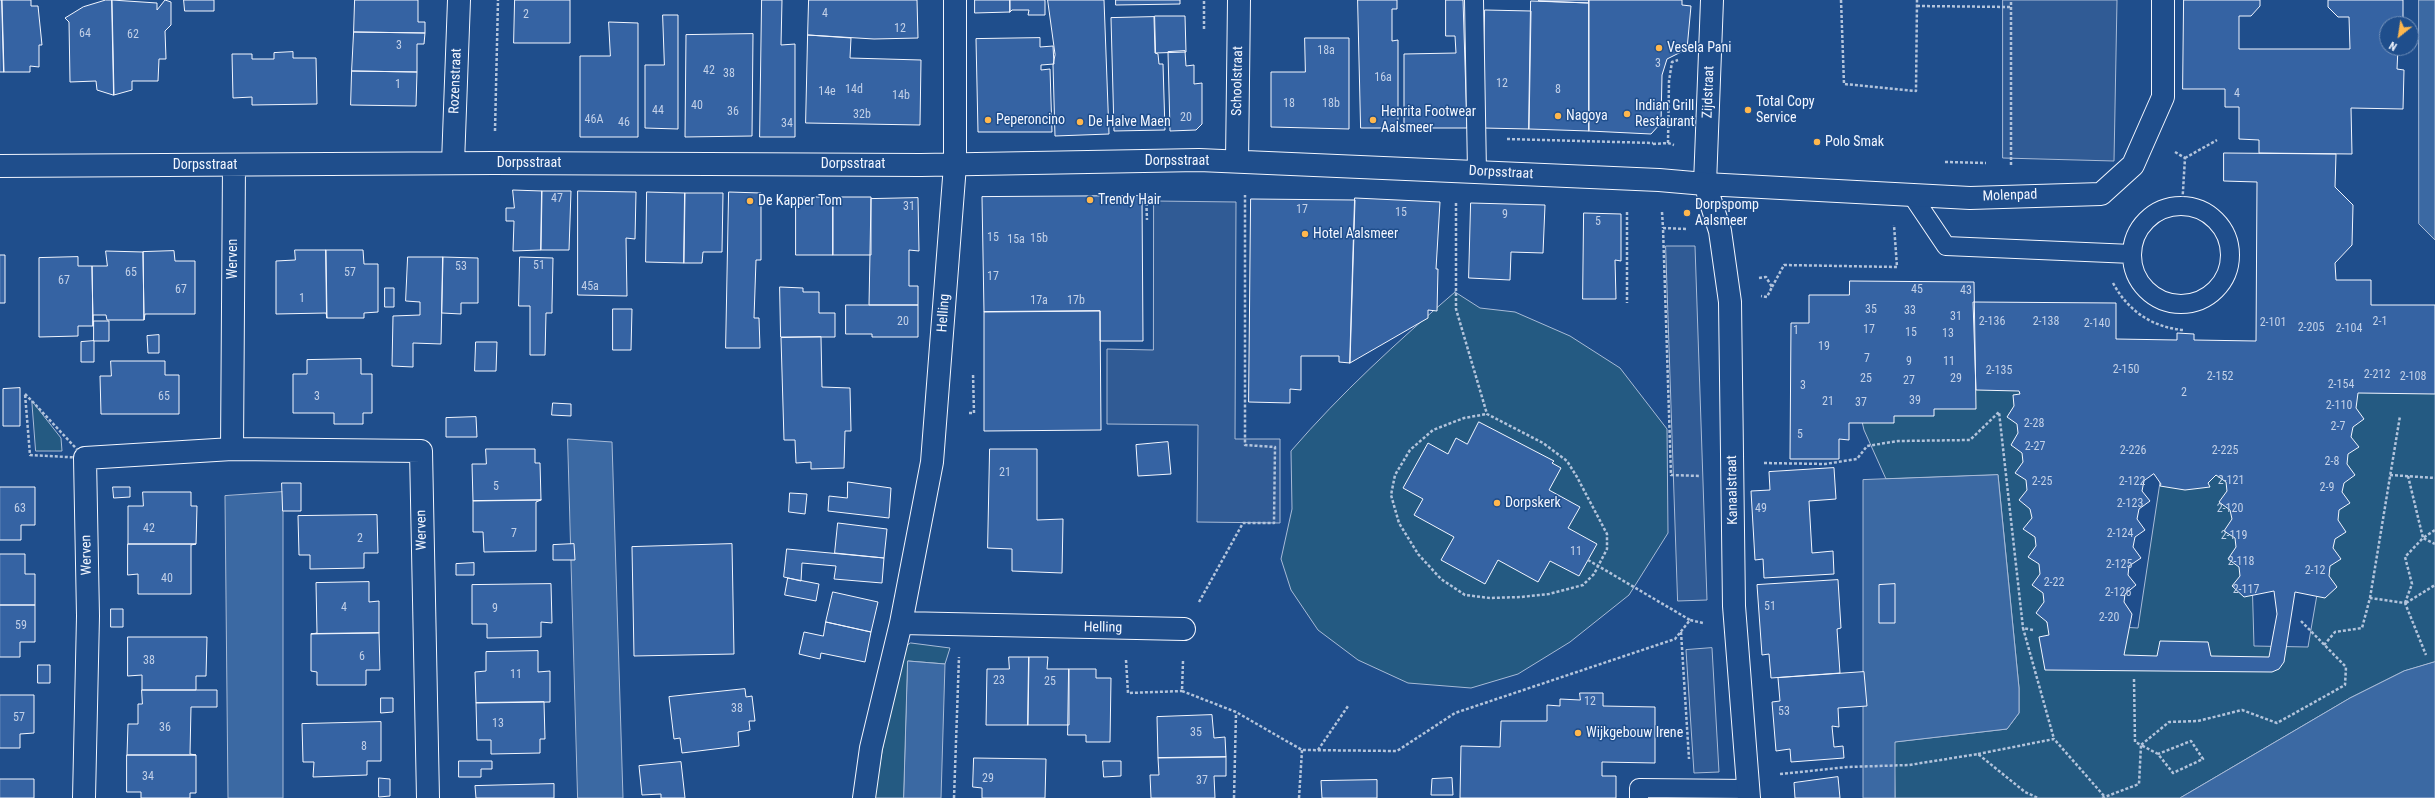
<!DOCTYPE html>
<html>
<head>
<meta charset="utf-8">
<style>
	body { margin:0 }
	#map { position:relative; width:2435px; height:798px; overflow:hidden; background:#1f4e8c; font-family:"Roboto Condensed",sans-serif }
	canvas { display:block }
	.north { position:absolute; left:2379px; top:16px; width:40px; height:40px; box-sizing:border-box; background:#1f4e8c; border:1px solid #7391ba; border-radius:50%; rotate:210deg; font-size:11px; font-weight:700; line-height:16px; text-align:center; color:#f2f6ff }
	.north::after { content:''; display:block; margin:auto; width:14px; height:18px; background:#ffb74d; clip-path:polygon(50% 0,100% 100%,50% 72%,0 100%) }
</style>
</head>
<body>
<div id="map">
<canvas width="2435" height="798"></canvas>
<div class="north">N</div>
</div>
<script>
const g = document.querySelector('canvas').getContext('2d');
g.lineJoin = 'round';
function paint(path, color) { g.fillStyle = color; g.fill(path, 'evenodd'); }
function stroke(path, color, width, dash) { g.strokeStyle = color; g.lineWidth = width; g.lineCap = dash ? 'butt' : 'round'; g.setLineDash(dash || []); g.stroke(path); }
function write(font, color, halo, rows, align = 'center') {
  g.font = font + ' "Roboto Condensed",sans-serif'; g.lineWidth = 3; g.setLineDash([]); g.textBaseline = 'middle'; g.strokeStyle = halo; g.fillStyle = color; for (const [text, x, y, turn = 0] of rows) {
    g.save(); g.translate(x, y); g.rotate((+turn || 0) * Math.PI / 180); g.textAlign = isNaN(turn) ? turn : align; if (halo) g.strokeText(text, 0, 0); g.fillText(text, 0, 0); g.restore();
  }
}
const green = new Path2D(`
	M1455,292L1480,308L1515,312L1570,336L1620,368L1667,429L1668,533L1629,595L1570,642L1518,674L1471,688L1408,683L1358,660L1318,630L1291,590L1281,559L1292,509L1291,451C1341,393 1397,342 1455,292Z
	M2021,354L2047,623L2138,628L2173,396L2247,399L2254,646L2308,647L2352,390L2435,391V662L2404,671L2350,698L2180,798H1895L1894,742L2007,729L2019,713V688L1998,475L1886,479L1864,430L1859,409L1970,366Z
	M32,401L61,438L62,451H36Z
	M911,643L950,648L945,664L908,661L904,798H874L889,711L903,648Z`);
const parking = new Path2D(`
	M2003,0H2117L2114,161L2003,158Z
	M1154,201L1236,202L1235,439H1280V523L1197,522L1198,425L1107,424V349L1153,350Z
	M1666,246H1695L1707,600L1678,601Z
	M1712,648L1719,772L1694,773L1686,650Z`);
const water = new Path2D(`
	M2419,0H2435V240L2419,224Z
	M568,439L612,442L623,798H578Z
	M1998,475L2019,688V713L2007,729L1895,742V798H1863V480Z
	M283,492V798H228L225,496Z
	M908,661L945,664L941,798H904Z
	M2435,662V798H2180L2350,698L2404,671Z`);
const building = new Path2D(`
	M0,0H2L4,72H0Z
	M2,0H31V6H38L42,45H39V67L30,66V72H4Z
	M106,0H112L114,95H113L97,90L96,81L70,82L69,22L65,18L83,7Z
	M112,0L157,3V10L165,0L171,2V25L165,31L166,59H159L158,81H132V90L114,95Z
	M184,0H214V11H185Z
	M355,0H418V22H425V33L354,32Z
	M515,0H570V43H514Z
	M762,0H782L781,45L795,44V137H760Z
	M809,0H917L918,38L874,39L808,35Z
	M975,0H1010V12L975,13Z
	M1010,0H1045V15H1028L1029,10H1012L1010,12Z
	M1048,0H1104L1109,134L1055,136L1053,65L1055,55Z
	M1116,0H1180V4L1116,5Z
	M1358,0H1397V9H1392V41L1398,40V128H1361Z
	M1446,0H1463L1467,128H1404V54L1456,53L1455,36H1446Z
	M1539,0H1589V3L1539,1Z
	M1589,0H1682V5L1691,6L1687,49L1667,59L1662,75L1661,123L1651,134L1589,131Z
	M2184,0H2260V6L2251,16H2239V49H2350L2349,17H2338L2328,7V0H2403V24H2387V48H2398L2397,69L2404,70L2403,109L2351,108L2352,154L2259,153V140L2239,139V107H2225V89H2183Z
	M1531,1L1589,3V131L1529,129Z
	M1485,10L1531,11L1529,129L1483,128Z
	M663,15H678V129L645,128V65H664Z
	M1155,16H1185L1186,52L1156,53Z
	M1154,17L1155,53L1158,54L1159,64H1163L1165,130L1114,131L1111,18Z
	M609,22L638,23V137H580V56H610Z
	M354,32L425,33L424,44H417V72L352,71Z
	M753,34L752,136L685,137L686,35Z
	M808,35L851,38L850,58L921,60L920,125L806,123Z
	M1040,38V47L1053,46L1054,64L1041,65V70L1050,69L1052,132H978L976,39Z
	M1305,38H1349V129L1271,127V72H1305Z
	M1185,51L1186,66L1194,65V84L1202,83V124L1196,130L1170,131L1168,52Z
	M293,52V58H316L317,104L252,105V97L233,98L232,54H252V59H274V53Z
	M352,71L417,72L416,106L351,105Z
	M2224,153L2336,154L2335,187L2353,205L2352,245L2335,263L2336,280H2371V305H2435V394L2358,393L2356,408L2364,419L2353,427L2351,437L2359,447L2348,454L2347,464L2355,475L2344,483L2342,492L2350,503L2339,510L2338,520L2346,532L2335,539L2333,548L2341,559L2330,566L2329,576L2337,587L2325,598L2295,592L2284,662L2279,669L2272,672L2045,670L2039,637L2049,635L2047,622L2036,613L2044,602L2043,593L2032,585L2040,574L2039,564L2028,557L2036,546L2035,537L2023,529L2032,518L2030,509L2019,500L2027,490L2026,480L2015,473L2023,462L2022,453L2011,445L2018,433L2017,424L2007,417L2014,406L2013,395L2020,394L2019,391L1976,390L1973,302L2116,303V339L2177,340V333L2194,334V340L2256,341L2257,182L2224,181ZM2154,474L2161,484L2160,486L2185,490L2210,487L2208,483L2216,475L2226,482L2227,491L2219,502L2230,510L2232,519L2224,531L2235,538L2236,547L2228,559L2239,567L2240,576L2232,586L2244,597L2274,591L2277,614L2269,657L2211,656L2208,642L2160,641L2157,656L2124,655L2132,614L2124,602L2125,594L2136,585L2128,575L2129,566L2141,558L2133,547L2135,537L2145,530L2137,519L2139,509L2150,501L2142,491L2144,481Z
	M513,190L542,191L541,250L513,251L514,221H506V208H514Z
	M542,191H571L569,250H541Z
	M578,191L636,192L635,239L626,238L627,296L578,295Z
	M647,192L685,193L684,263L646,262Z
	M729,192L761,193V260H756L754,318H759L760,348H726Z
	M685,193H723L722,252H703L702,263H684Z
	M1142,196L1143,341H1100V311L984,312L982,197Z
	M796,197H833V255H796Z
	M833,197H871V255H833Z
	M918,198L919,251L909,250V286H918V305H869L871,199Z
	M1355,198L1440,202L1436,269H1438L1437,311L1428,310V318L1350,363Z
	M1251,199L1355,200L1350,363L1339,362V356H1301V390L1290,389V403L1249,402Z
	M1471,203L1545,205L1543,253L1511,252L1510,280L1469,278Z
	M1584,213L1621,214V261L1615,260L1616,299H1583Z
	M295,250H326L327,318L326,313L276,314V261L295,260Z
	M326,250H363L364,264H378V312L364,313V318H327Z
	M106,251L143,252L144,320H107L106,315H93V326L92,266H107Z
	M174,251L175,261H195V314H145L144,320L143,252Z
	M0,255H5V303H0Z
	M78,257V266H92L93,326H78V336L39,337V258Z
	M408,257H443L441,344L413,343V367L392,366L393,316L420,315V302L406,301Z
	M443,257L478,258V303H461V314L442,313Z
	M520,257L553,258L552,306V313H546L545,355H530V306H519Z
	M1850,281L1974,282L1976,409H1934V416H1894V423H1849V440L1839,439V459H1790L1791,323H1809V295H1849Z
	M780,287L803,288V292H819V313H835V337H781Z
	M385,288H394V307H385Z
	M846,305H918V337H872V334H846Z
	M613,309H632L631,350H613Z
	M1100,311L1101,430L984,431V312Z
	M94,321H109V341H94Z
	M159,335V353H148L147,336Z
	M821,337L822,387L850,388L851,431H845L844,468L811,469V462L796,463L795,440H784L781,338Z
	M94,341V362H81V342Z
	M476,342H497L496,371H475Z
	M361,359V374H372V413H363V424H334V413H293V374H307V360Z
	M111,361H165V375H179V414H101L100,376H111Z
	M20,388V426H3V389Z
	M553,403L571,404V416L552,415Z
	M476,417L477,437H446V418Z
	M1479,422L1554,461L1552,463L1561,468L1549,490L1580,507L1568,528L1597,544L1579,576L1550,561L1538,582L1498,560L1485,584L1441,560L1454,537L1414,515L1423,499L1403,488L1428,443L1448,454L1456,438L1467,444Z
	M1168,442L1171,474L1138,476L1136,445Z
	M486,449H535V463H540L541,500L473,501L472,464H486Z
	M990,449H1037V520L1063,519L1062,573L1012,571V549L988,548Z
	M1834,468L1836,499L1809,501L1812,553L1833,551L1834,574L1764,578L1763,559L1755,560L1751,491L1770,490L1769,472Z
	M848,482L891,488L889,518L828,511L829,496L847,498Z
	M282,483H301V511H283Z
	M0,487H35V525H21V540H0Z
	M113,487H130V497L114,498Z
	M143,492H191V506H197L196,544H128V506H143Z
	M790,493L807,494L805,514L789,512Z
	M541,500L536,502V551L484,552L483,532H473V501Z
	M377,515L378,553H364V568L310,569V555H299L298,516Z
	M838,523L887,529L884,558L835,553Z
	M128,544H196L191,545V594H138V574L128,575Z
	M574,544L575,560H553V545Z
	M732,544L734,654L634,656L632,547Z
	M787,549L884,558L882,583L834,579L836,566L802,563L801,581L784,577Z
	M0,554H25V574H35V605H0Z
	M474,563V575H456V564Z
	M788,578L819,584L816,601L785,595Z
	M1838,580L1841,628L1837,629L1840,673L1771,678L1769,654L1762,655L1757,585Z
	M369,582V602L379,601V633L311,634L317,633L316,583Z
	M551,584L552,623L541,622V637L487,638V624H472V585Z
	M1895,584V623H1879V585Z
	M833,592L878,602L871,632L826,622Z
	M0,605H35V642H20V657H0Z
	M111,609H123V627H111Z
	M826,622L871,632L865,662L821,653L820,659L799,654L804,632L823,636Z
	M379,633L380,670H366V685H317V672L311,671V634Z
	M128,637H207L206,676H196V690H142V675L128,676Z
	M538,651V672L550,671V702L476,703L475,672L486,671V652Z
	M1009,657H1029L1028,725H986L987,669H1009Z
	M1029,657H1048L1047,669H1069V725H1028Z
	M38,665H50V683H38Z
	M1069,669H1096V678H1111L1110,742H1086V735H1068Z
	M1864,672L1867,706L1838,708L1839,727L1832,726L1834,747L1843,746L1844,758L1791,762L1790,749L1776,751L1772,702L1780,701L1778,678Z
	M745,689L746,697L752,696L755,721H749L750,730L738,732L739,746L682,753L680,738L674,739L669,697Z
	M142,690H217V707H191L190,754L196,755H127L128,724H138V704H142Z
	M1580,693H1603V706L1655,707V763L1602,762V776H1616V798H1460L1461,746L1500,747L1501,721H1547V705L1560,706V699L1580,700Z
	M0,695H34V733L20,734V748H0Z
	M381,698H393V712L381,713Z
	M544,702L545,739H540V753L491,754V740H477L476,703Z
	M1212,715L1214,738L1225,737L1226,757L1158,758L1157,717Z
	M381,722V761H367V775L313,777L314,762H303L302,724Z
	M127,755H196V793H190V798H141V792H127Z
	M1226,757V776H1214L1215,798H1151L1150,775H1159L1158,758Z
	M974,758L1046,759L1045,798H982V788L973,787Z
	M459,761H492V769H481V777H459Z
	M1103,761H1121V776L1104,777Z
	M681,762L685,798H661V794L642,795L639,766Z
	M1838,777L1840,798H1795L1794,783Z
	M379,778L390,779V796L379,797Z
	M1452,778L1453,795H1431L1432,779Z
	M0,779H34V798H0Z
	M1377,780V798H1322L1321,781Z
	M554,784V798H476L475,786Z`);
const path = new Path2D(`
	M1841,0L1844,84L1916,91L1917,0
	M1917,6L2011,7
	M1204,29V0
	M495,131L498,0
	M1507,139L1653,143
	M1668,143L1669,81L1672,62L1678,60
	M1653,144L1668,143L1674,145
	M2175,152L2185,158L2182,207
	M2185,158L2217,140
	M1945,162L1986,163
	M2011,165V0
	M1146,193L1147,220
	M1456,203V309L1487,414L1543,443L1567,461L1577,477L1607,534V549L1594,574L1583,585L1549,594L1521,597L1490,598L1465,595L1441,579L1418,554L1399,523L1391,495L1395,475L1410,450L1433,430L1464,418L1487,414
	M1627,212V303
	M1662,212L1663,228
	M1686,229L1663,228L1671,475L1700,476
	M1759,278L1766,277L1772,287L1767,297L1761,296
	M2113,283C2128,311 2152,327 2183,330
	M1772,287L1784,265L1897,267L1894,225
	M25,394L32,401L85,458L30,455Z
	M969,413H974L973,373
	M1764,463L1825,464L1857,459L1867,446L1898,441L1970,440L1999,412L2023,628
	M2390,475L2435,478
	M2408,476L2423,538L2435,530
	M1588,560L1690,620
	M2370,598L2400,416
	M1199,602L1243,523H1274L1275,447L1245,445V195
	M2405,603L2412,584L2405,557L2423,538L2435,544
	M2406,603L2435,585
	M2033,630L2023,628L2054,739
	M1681,632L1689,759
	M2324,645L2335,632L2362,628L2370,598L2405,603L2426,655
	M1126,660L1128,693L1182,691
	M1183,661L1182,691L1236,712L1302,750L1397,751L1455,713L1675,639L1690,620L1703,623
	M2134,679L2135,742L2141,745L2169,722L2198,721L2242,710L2277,723L2345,685L2346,667L2301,621
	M1318,750L1348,706
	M1978,754L2054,739L2105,797
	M1780,774L1848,767L1909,765L1978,754L2025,792L2038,798
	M954,798L959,657
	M1234,798L1236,713
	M1299,798L1302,750
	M2102,798L2139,784L2141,745L2158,754L2173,773L2203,759L2191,741L2158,754`);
const service = new Path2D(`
	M1474,0L1477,172
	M1911,194L1946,246L2132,254
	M2132 255a49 49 0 1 1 98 0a49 49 0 1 1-98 0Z
	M1639,798V788L1749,789`);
const pedestrian = new Path2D(`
	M1705,184L1712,0`);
const minor = new Path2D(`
	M1237,161L1239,0
	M453,163L459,0
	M0,166L494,163L921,165L1199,160L1659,180L1705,184L1970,198L2101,194L2133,165L2163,97V0
	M1705,184L1720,231L1730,302L1734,606L1749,798
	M232,449L234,165
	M901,623L1184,629
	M84,798L88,616L85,458L232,449L421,451L428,798
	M864,798L871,748L901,623L932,462L955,165V0`);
const markers = [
	[1659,48,4,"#ffb74d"],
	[1748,110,4,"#ffb74d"],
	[1627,114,4,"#ffb74d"],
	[1558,116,4,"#ffb74d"],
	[988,120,4,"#ffb74d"],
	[1373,120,4,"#ffb74d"],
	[1080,122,4,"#ffb74d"],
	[1817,142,4,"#ffb74d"],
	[1090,200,4,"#ffb74d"],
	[750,201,4,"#ffb74d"],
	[1687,213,4,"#ffb74d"],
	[1305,234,4,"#ffb74d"],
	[1497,503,4,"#ffb74d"],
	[1578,733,4,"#ffb74d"]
];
const numberNames = [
	["4",825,14],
	["2",526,15],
	["12",900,29],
	["64",85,34],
	["62",133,35],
	["3",399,46],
	["18a",1326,51],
	["3",1658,64],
	["42",709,71],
	["38",729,74],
	["16a",1383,78],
	["12",1502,84],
	["1",398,85],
	["14d",854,90],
	["8",1558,90],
	["14e",827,92],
	["4",2237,94],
	["14b",901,96],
	["18",1289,104],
	["18b",1331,104],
	["40",697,106],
	["44",658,111],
	["36",733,112],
	["32b",862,115],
	["20",1186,118],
	["46A",594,120],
	["46",624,123],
	["34",787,124],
	["47",557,199],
	["31",909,207],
	["17",1302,210],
	["15",1401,213],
	["9",1505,215],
	["5",1598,222],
	["15",993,238],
	["15b",1039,239],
	["15a",1016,240],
	["51",539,266],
	["53",461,267],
	["65",131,273],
	["57",350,273],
	["17",993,277],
	["67",64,281],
	["45a",590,287],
	["67",181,290],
	["45",1917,290],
	["43",1966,291],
	["1",302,299],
	["17a",1039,301],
	["17b",1076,301],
	["35",1871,310],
	["33",1910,311],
	["31",1956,317],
	["20",903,322],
	["2-136",1992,322],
	["2-138",2046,322],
	["2-1",2380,322],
	["2-101",2273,323],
	["2-140",2097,324],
	["2-205",2311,328],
	["2-104",2349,329],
	["17",1869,330],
	["1",1796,331],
	["15",1911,333],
	["13",1948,334],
	["19",1824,347],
	["7",1867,359],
	["9",1909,362],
	["11",1949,362],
	["2-150",2126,370],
	["2-135",1999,371],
	["2-212",2377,375],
	["2-152",2220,377],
	["2-108",2413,377],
	["25",1866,379],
	["29",1956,379],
	["27",1909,381],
	["2-154",2341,385],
	["3",1803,386],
	["2",2184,393],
	["65",164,397],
	["3",317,397],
	["39",1915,401],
	["21",1828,402],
	["37",1861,403],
	["2-110",2339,406],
	["2-28",2034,424],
	["2-7",2338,427],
	["5",1800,435],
	["2-27",2035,447],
	["2-226",2133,451],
	["2-225",2225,451],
	["2-8",2332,462],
	["21",1005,473],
	["2-121",2231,481],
	["2-25",2042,482],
	["2-122",2132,482],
	["5",496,487],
	["2-9",2327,488],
	["2-123",2130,504],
	["63",20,509],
	["49",1761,509],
	["2-120",2230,509],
	["42",149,529],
	["7",514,534],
	["2-124",2120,534],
	["2-119",2234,536],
	["2",360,539],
	["11",1576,552],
	["2-118",2241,562],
	["2-125",2119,565],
	["2-12",2315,571],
	["40",167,579],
	["2-22",2054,583],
	["2-117",2246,590],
	["2-126",2118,593],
	["51",1770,607],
	["4",344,608],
	["9",495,609],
	["2-20",2109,618],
	["59",21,626],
	["6",362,657],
	["38",149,661],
	["11",516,675],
	["23",999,681],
	["25",1050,682],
	["12",1590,702],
	["38",737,709],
	["53",1784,712],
	["57",19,718],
	["13",498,724],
	["36",165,728],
	["35",1196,733],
	["8",364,747],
	["34",148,777],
	["29",988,779],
	["37",1202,781]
];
const poiNames = [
	["Vesela Pani",1667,48],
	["Total Copy",1756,102],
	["Service",1756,118],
	["Indian Grill",1635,106],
	["Restaurant",1635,122],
	["Henrita Footwear",1381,112],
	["Aalsmeer",1381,128],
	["Nagoya",1566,116],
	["Peperoncino",996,120],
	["De Halve Maen",1088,122],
	["Polo Smak",1825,142],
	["Trendy Hair",1098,200],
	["De Kapper Tom",758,201],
	["Dorpspomp",1695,205],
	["Aalsmeer",1695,221],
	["Hotel Aalsmeer",1313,234],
	["Dorpskerk",1505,503],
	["Wijkgebouw Irene",1586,733]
];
const streetNames = [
	["Rozenstraat",456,81,-88],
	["Schoolstraat",1238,81,-89],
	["Zijdstraat",1709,92,-88],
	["Dorpsstraat",1177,161],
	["Dorpsstraat",529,163],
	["Dorpsstraat",853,164],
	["Dorpsstraat",205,165],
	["Dorpsstraat",1501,173,3],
	["Molenpad",2010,196,-2],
	["Werven",233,259,-90],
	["Helling",944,313,-86],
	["Kanaalstraat",1733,490,-91],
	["Werven",422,530,-91],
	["Werven",87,555,-91],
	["Helling",1103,628,1]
];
paint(green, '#245a82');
stroke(green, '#a8bbd7', 1);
paint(parking, '#305b95');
stroke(parking, '#a8bbd7', 1);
paint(water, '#3b69a3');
stroke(water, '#a8bbd7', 1);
paint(building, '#3563a3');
stroke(building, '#f2f6ff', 1);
stroke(service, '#f2f6ff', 20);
stroke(pedestrian, '#f2f6ff', 24);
stroke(minor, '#f2f6ff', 24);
stroke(path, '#b3c4dc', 2.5, [3, 2]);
stroke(service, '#1f4e8c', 18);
stroke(pedestrian, '#1f4e8c', 22);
stroke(minor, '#1f4e8c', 22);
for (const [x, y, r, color] of markers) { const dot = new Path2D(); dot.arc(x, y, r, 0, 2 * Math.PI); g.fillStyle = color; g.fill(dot); stroke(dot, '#1f4e8c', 1.5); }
write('12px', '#c3d1e8', null, numberNames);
write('14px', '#f2f6ff', '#1f4e8c', poiNames, 'left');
write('14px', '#f2f6ff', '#1f4e8c', streetNames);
</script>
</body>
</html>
